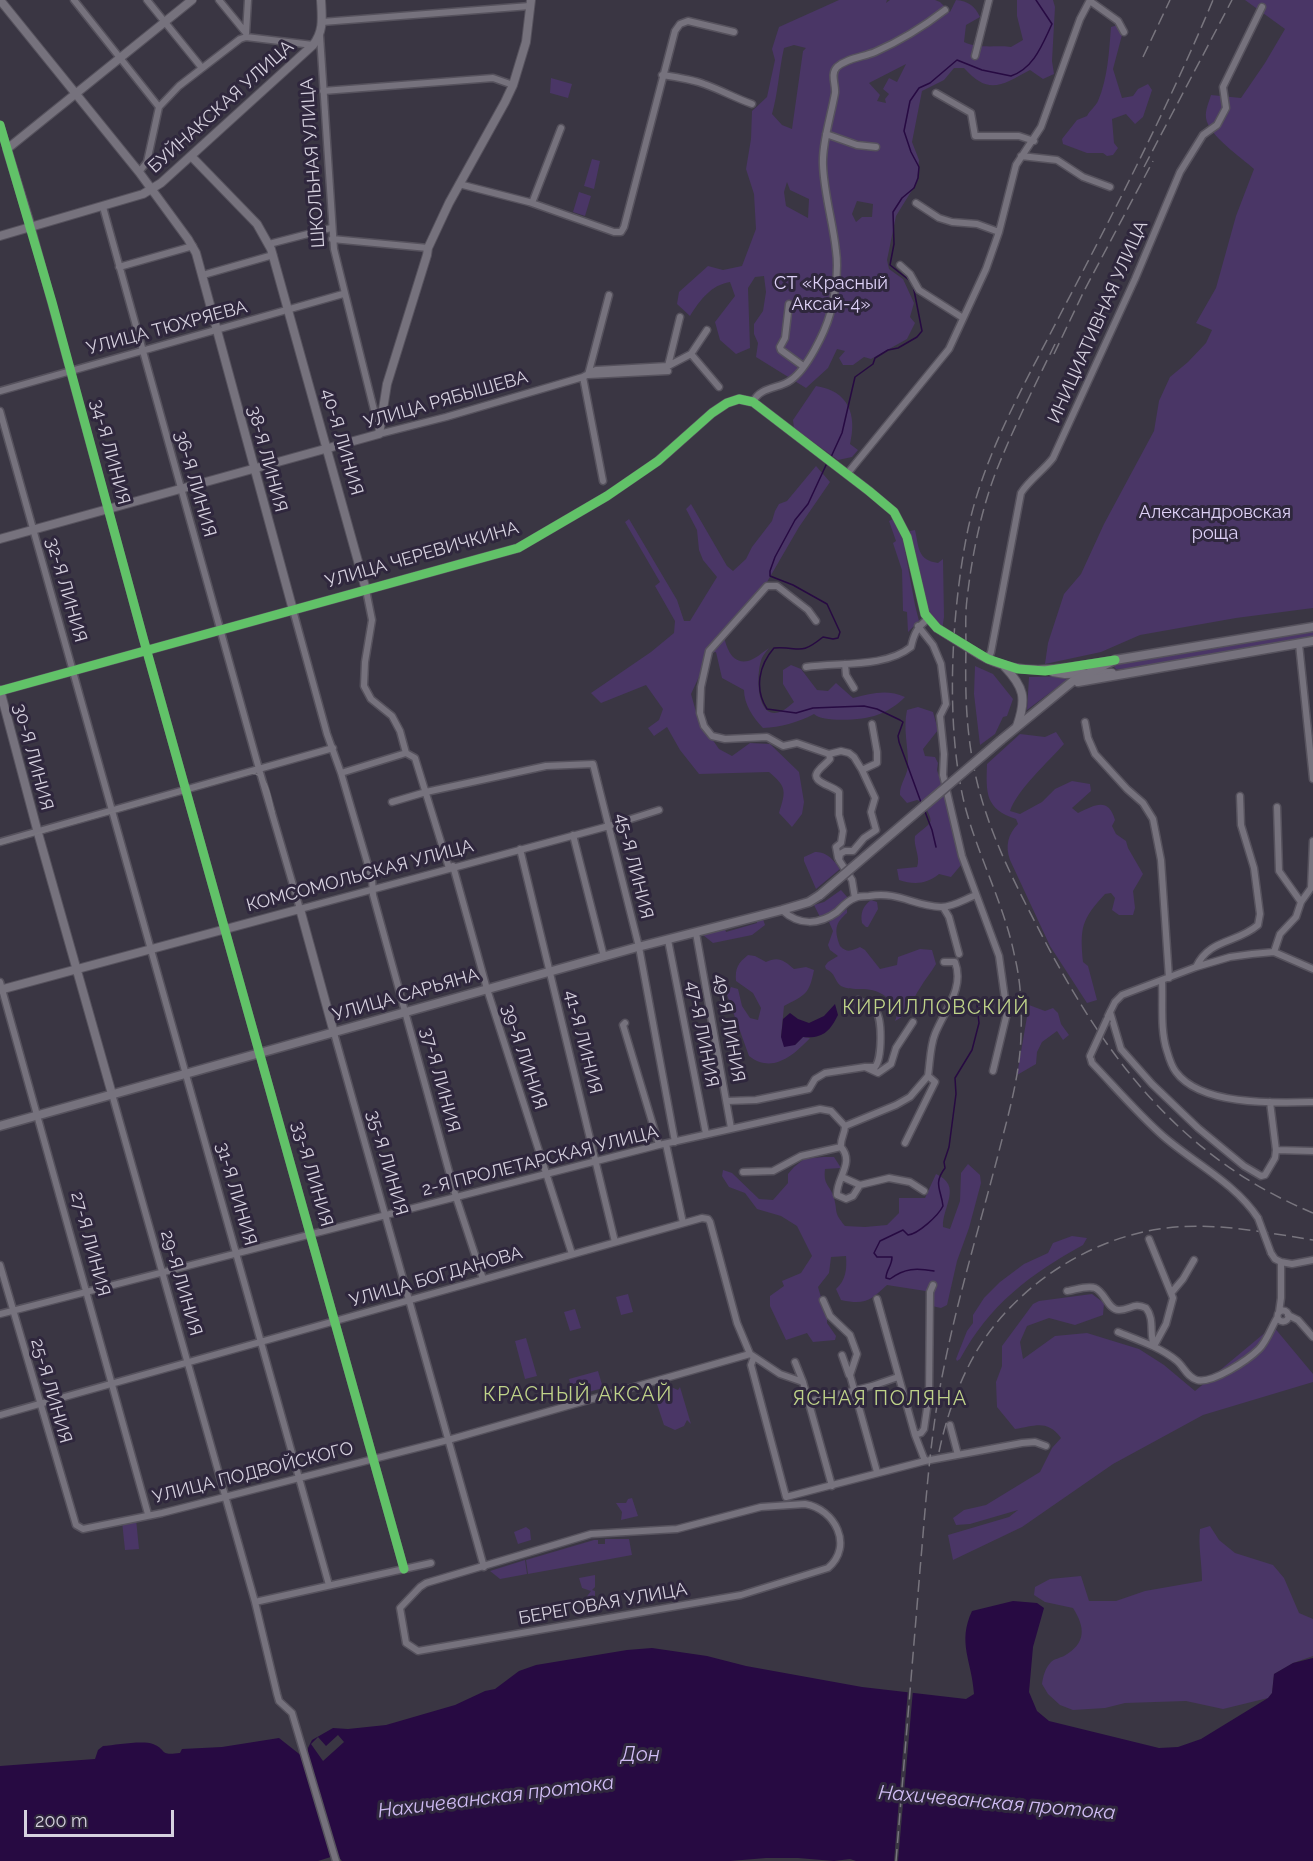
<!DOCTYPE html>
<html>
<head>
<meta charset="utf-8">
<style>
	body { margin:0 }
	#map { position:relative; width:1313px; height:1861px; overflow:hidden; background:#3a3643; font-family:Raleway,sans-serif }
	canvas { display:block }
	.scale { position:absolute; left:24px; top:1810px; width:150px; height:27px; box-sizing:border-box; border:3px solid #d6d1df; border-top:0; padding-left:8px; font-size:18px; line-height:21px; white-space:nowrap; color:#d6d1df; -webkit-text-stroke:4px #2f273d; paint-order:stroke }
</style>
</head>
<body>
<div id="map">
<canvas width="1313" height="1861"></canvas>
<div class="scale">200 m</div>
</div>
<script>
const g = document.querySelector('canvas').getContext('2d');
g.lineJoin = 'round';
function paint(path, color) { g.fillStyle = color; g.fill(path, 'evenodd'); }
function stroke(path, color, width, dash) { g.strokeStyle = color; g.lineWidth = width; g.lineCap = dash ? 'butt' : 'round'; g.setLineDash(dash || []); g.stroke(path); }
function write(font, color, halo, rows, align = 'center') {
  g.font = font + ' Raleway,sans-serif'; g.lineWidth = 6; g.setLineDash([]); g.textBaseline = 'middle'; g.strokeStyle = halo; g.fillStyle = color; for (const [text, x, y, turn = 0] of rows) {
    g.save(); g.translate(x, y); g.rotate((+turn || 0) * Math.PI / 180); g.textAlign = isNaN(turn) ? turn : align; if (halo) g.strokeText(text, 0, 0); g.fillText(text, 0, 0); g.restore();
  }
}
const green = new Path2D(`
	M839,0H887L886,3L890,0H935L940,2L950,12L956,0C968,1 975,6 980,17L966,25L964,42C977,49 996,45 1011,47L1023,40L1017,16V0H1053L1055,7L1052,61L1054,74L1043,79L1030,70C1002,85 989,96 964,68H954L944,80L922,91L912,142L919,160L917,182L896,216L887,260L889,269L903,279L914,303L910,317L915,323L907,339L871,359L864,357L853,365H843L839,358L845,351L837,349L828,368L806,388L756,357L758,343L754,334V324L763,311L766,292L764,276L755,277L748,288L750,348L736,354L720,340L715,322L735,296L730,282C711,285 700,300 690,316L677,304L679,292L708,266L723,270L742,266L756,229L754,194L746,169L751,139L752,111L767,97L775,60L772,49L779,27ZM794,45L806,48L803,51L792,129L782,125L772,114C778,93 779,70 784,48ZM906,64L897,82L889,78L883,89L889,94L885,99L886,103L877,101L880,95L869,83ZM787,182L790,190L809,199L808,218L786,206L784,192ZM857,201L873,204L872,217H862L856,222L852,214Z
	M1245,0H1313V608L1236,618L1140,635L1101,652L1045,664L1048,643L1064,594L1081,574L1104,524L1154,431L1159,401L1170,377L1188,362L1206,343L1212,330L1196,323L1216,288L1236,216L1254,169C1242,158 1208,135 1206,118C1205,110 1209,102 1211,95L1241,98L1265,63L1285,29Z
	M1118,25L1122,35L1113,69L1122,98L1133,96L1138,89L1148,84L1152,90L1143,117L1135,124L1126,114L1112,119L1114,143L1118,148L1113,155L1107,156L1103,153H1087L1063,144L1062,139L1077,120L1087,116C1090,110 1096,106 1098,101C1108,78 1109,51 1111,27Z
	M551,78L572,84L568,98L550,93Z
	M592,159L600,161L594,189L584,186Z
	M579,192L591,196L585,216L573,212Z
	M816,386C849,391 857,415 850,444L858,450L852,457L838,460L794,428L793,420Z
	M816,466L830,482L799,527L767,582L723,631C725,643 730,665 748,661C754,660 763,652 769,648C766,652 762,656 761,661C756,675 756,723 782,711C786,709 790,705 794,702L783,684V670L791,665L801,669L817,690L828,691L836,683L853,698C871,693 888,689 905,697C897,705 888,711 877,715C865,720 823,723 814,714C797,723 781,727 763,728C753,718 744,704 744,690L722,678L716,652L710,653L691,694L698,719L719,749L732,756L750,743L770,744L799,772L804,802L802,814L792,827L779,813C786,791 787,787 769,772L699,774L680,750L667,727L654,736L648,728L659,720L663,709L646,685L601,703L591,693L651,652L674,633L675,621L655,586L660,582L625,522L629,519L677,600L684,621H690L717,577L703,560L699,550L697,530L686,509L691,504L727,566L733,571L746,559L752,547L772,521L775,511L779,504L787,501Z
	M893,519L903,540L915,605L919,621L908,632L907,612L903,611L902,570L893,543L896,541L889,521Z
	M915,530C919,547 917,560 938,563L943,559L944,617L942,630L927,612L910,531Z
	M1313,628V638L1145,668L1116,669L1114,667L1119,663Z
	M975,666L993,674L1013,699L1007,716L1003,717L995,734L980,745L974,694Z
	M1072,676L1027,710L1029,677Z
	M918,707L933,712L938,730L923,749L925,756L935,757L938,763L937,770L951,816L961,865L951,877L939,874C927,884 914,885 899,880L897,869L917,867C921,857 913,846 915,836C933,820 935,826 923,802L917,800L907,803L900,795C899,784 909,774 908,763C908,745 903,729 907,710Z
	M1056,732L1064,744C1049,761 1017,790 1010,811L1020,814L1042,802L1055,789L1072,781L1090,784L1091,791L1072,808L1078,813C1094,806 1108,796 1115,820L1112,826L1116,834L1126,841L1128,848L1143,874L1133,891L1135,908L1133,915H1119L1112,910L1115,898L1111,893L1105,894C1081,920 1080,928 1083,962L1088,966L1097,1000L1087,1003L1050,946L1010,860C1005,846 1008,834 1018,824L1016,819C985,809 986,793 987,764L1020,734L1045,737Z
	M815,852C826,851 834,860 840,869L816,889L804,861V857Z
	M841,890L848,898L831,914L820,917L814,905L824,902Z
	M871,900L877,902L878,909L868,927H866L862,923C860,913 863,906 871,900Z
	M847,909V913C835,923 834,930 840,946C847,953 851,951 860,947L865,950L880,969L897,965L898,957L920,949L932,950L936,964C931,973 925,979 920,988C911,1001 911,1014 895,1021L898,1012C889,996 879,989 860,989C854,989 847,989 841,986C834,981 836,973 826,969L825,966L828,962L838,956L830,950L828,945L833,931L829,922Z
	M763,919L765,925L752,935L713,943L703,935L725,929L726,932L757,923V921Z
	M748,955L755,956L766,962C778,956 784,960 794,969L806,967L814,970C809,995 805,995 784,1006L781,1037L795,1045L803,1037L810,1038C793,1056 772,1074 749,1056L727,995L731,987L738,989L742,1006L750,1018L758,1020L761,1008L753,993L736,981C735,968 738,963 748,955Z
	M1029,1005L1045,1011L1053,1008L1058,1013L1061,1024L1069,1035L1063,1040L1057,1031L1042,1042L1037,1052L1036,1064L1017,1075Z
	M823,1157H834L841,1168L825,1169C823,1186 830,1184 834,1198C838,1213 833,1211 845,1226L865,1227L887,1225L899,1213V1198H925L936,1174C963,1186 942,1207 943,1227L950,1229L960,1201L961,1173L968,1164L980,1175L981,1183L969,1228L957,1261L947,1305L941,1308L932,1306V1292L887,1285C870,1301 865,1305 841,1300L836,1289C846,1280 847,1269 846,1256L831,1257L829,1273L818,1287L827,1318V1323L836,1336L835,1340L813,1342L807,1333L786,1340L770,1306V1296L784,1286L782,1281L801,1273L812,1256L797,1226L781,1216L757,1209L745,1193L729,1187L722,1176L723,1170L732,1173L759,1199L773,1200L788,1183V1174L794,1167L804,1159Z
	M1072,1236L1087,1238L1083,1245C1030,1274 989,1305 960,1359L957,1361L956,1359L967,1331L973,1323V1315L984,1298L1000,1282L1024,1264L1048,1253L1053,1243Z
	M628,1294L633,1312L621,1315L616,1297Z
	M1092,1294L1104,1303L1103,1315L1075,1325L1049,1318L1027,1326L1020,1342L1023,1359L1055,1336L1087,1333L1139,1349L1164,1365L1195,1391L1273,1326L1313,1374V1382L1203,1415L1113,1464L1022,1527L953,1560L948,1535L1009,1517L1018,1510L970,1524L956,1525L953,1518L964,1510L986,1505L1040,1472L1052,1448L1061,1438C1047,1419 1035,1426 1015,1429L997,1407L996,1382L1002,1366V1346L1033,1304L1039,1301Z
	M575,1309L581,1328L570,1331L564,1312Z
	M526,1338L537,1376L525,1379L515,1341Z
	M598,1371L603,1388L574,1396L569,1379Z
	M671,1387L678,1390L680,1387L691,1424L687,1420L684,1426L675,1430L664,1425L656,1401L660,1390Z
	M632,1498L638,1516L621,1520L622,1512L616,1503H626L628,1499Z
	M136,1519L139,1549L125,1550L122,1521Z
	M1210,1526L1219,1540L1235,1553L1273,1565L1284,1578L1299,1613L1313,1619V1656L1293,1663L1274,1674L1272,1693L1268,1698L1223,1709L1186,1701L1125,1703L1105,1708L1073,1710L1060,1705L1048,1694L1042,1684C1043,1677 1045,1668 1051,1662C1054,1659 1060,1658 1064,1656C1087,1643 1085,1627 1073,1608L1045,1602L1034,1595L1035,1587L1050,1579L1081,1576L1089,1601H1116L1145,1591L1202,1581C1202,1563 1198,1546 1200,1529Z
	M526,1527L530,1530L531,1540L518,1544L514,1532Z
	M605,1539H629L632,1555L528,1574L526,1560L594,1540H598V1544H605Z
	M525,1560L527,1574L500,1579L490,1571Z
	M595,1575V1587L592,1590L595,1591V1601L582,1603L591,1591L582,1588L579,1578Z`);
const water = new Path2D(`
	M835,1004L838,1015C830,1031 823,1039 803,1037L795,1045L784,1047L781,1037L783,1019L790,1013L798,1019L809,1023L824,1016Z
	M1013,1601L1037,1603L1044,1608L1033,1647L1029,1692L1037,1711L1049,1721L1159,1748L1178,1747L1201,1739L1268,1698L1272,1693L1274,1674L1293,1663L1313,1658V1861H856L850,1859L834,1861L798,1858H766L730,1861H342L337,1855L318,1861H0V1766L95,1759L98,1750L103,1746C116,1745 142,1740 153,1744C168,1750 158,1756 180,1753L182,1749L222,1747L279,1738L303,1757L307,1755L308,1748L312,1740L333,1728L348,1729L386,1725L455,1705L485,1691L495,1689L519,1671L536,1665L627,1650L652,1648L707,1656L746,1666L862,1687L966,1699L974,1694C972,1661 957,1643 972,1611Z`);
const pier = new Path2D(`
	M908,1689L913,1690L898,1861H894Z
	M338,1735L344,1742L323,1761L311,1744L318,1737L326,1746Z`);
const stream = new Path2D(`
	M831,457L842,433L855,377L873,364L875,358L888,350L898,348L917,337L922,331L913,285L909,280L890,265L894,244L893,212L902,198L914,188L918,178L919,167L911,152L904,131L910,101L919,88L930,83L957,60L982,70L1011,76C1034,68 1042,45 1052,24L1036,0
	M827,463L808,504L795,520L775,557L770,571V576L793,585L827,604L840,632L838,638L833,639L823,637C798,657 801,646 774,648C759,665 754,689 767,709L796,713L813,708L864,706L877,709L900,720L903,722L898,736L899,742L922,805
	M924,809L932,830L936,847
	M934,1271C916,1268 905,1268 890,1279L886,1278C886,1270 892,1266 892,1257H877L874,1253L880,1241L903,1230L908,1235C918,1234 938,1216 943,1206C941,1189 933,1184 945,1168L944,1162L949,1147L956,1094L955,1078L972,1050L979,1023L977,1005`);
const minor = new Path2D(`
	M74,0L159,107
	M147,0L202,68
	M219,0L246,33
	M1090,1L1118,21L1124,32
	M322,22L530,6
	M246,33L248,0
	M320,36L334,249L376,418L381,425
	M975,56L989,0
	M662,75C676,77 691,79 704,84C721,90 735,98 752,104
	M323,91L493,78L513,85
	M936,93L971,113L975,136H1019L1034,141
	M0,125L7,149
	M826,134L857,145L876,147
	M1021,156L1057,160L1083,177L1110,187
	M139,172L147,162L159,107L179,86L240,39L246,37L313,45
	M459,184L529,202L614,232H621L624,227L675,31L680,24L688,21L734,32
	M532,203L561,128
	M916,203L939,218L952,222L977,224L999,232
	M103,207L259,769L300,909L609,826L659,810
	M31,227L144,641L404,1569
	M332,239L428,248
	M269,244L331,228
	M900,265L910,274L919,290L963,318
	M119,267L193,246
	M203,275L273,255
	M609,295L588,375L668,371
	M789,304L785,338L780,347L781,350L803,366
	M691,354L707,330
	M668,366L680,317
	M583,377L603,481
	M0,391L343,294
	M753,402C760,386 780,389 791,380C807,369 825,332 830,314C835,294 839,271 836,251C833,222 824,194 823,165C822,143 831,116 835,93C836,85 830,74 837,67C847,58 863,57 875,52C900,41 923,27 945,10
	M0,411L329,1585
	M379,434L446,417L583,377L596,370L668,366L691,354L719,387
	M847,474L949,349L986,269L999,232L1016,165L1041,127L1080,19L1090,0
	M366,590L372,620L365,662L364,686L371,699L392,716L400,731L406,753
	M293,610L327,734L341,773L372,879L373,895L456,1197L483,1279
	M816,621L808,610L777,586H767L709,651L701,687L700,713L704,726L712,736L725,739L767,737L783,746L797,743L829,754L841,751L849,753L854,757L862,770L875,798L871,812L876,830L864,838L853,851H845L840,854L839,860L852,880L855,898
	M918,626L933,645L941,664L946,704L940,716L944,754L943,775L962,856L999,956L1007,1013L993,1071
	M1299,644L1313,779
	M988,659L991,652L1021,493C1029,480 1044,470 1053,458L1135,279L1180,172L1203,135L1217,125L1226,108L1223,87L1262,7
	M845,664L846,675L854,688
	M806,667C838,662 885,668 911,647C914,634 917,627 928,619
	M1085,722L1088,738L1095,754L1127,789L1143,803L1153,819L1161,860L1169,978
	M829,754L830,759C827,763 822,766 819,770C808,782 832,785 839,792V815L843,831L841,843L836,847L838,858
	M862,770L877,763V752L872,724
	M341,773L406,753L415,758L449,868
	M392,802L426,792L546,766L593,764L639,947L675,1142
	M1277,807L1279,871L1301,902
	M573,835L604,957
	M0,842L333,748
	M520,849L615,1242
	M453,866L487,989L572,1254
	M943,907L949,917L959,954
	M782,910C799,926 819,925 837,912C842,907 848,900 855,898C859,896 865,896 869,896C899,891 913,906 941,907C953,907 965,899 976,895
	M696,933L731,1128
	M668,940L706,1134
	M1274,952L1280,934L1296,917L1301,902L1311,888L1313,841
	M1196,967C1210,938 1236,944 1258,925L1260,914L1254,868L1241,825L1240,796
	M1162,981C1163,1003 1160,1030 1167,1051C1169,1058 1172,1067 1176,1072C1201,1106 1275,1103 1313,1102
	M0,982L148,1514
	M858,1000C863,1004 871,1005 875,1010C883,1018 882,1059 875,1067H866
	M1110,1012L1121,1049L1152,1084L1198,1128L1244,1166L1261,1176L1265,1175L1275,1158L1276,1150L1270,1102
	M1108,1016L1115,1002L1122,995L1196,967L1230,957L1252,954L1274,952L1313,969
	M625,1023L623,1025L659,1145
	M334,1033L484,1567
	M1090,1056L1092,1063C1115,1087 1138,1114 1163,1136C1194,1163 1235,1183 1258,1218
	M928,1076C930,1063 930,1046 935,1034C944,1011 965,988 955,962H944
	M112,1094L255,1602L277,1694L279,1701L292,1713L336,1861
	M727,1101L756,1100L809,1089L815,1079L825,1073L865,1067L878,1073L891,1064L896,1048L913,1022
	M666,1144L683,1223
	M841,1147C840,1139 845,1134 845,1126
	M1276,1150L1313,1151
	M743,1172L773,1171L801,1156L841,1147C855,1163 836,1178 837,1195L846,1199L853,1196L860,1185L889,1178L910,1182L924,1191
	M842,1177L860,1185
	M1149,1239L1173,1298L1166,1324L1154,1346
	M1271,1253L1275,1259L1281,1262V1298L1279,1312
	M1281,1262L1292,1264L1313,1260
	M0,1265L76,1525L83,1529L162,1513L448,1440L750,1354
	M1067,1291C1075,1290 1087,1285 1095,1288C1105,1292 1108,1310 1119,1310C1130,1310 1134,1302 1146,1308C1155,1319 1149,1334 1154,1346
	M1172,1292L1183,1279L1194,1260
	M877,1299L915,1435L925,1461
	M823,1300L830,1316L850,1335L857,1354L850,1375L877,1472
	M1277.5 1316a5.5 5.5 0 1 1 11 0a5.5 5.5 0 1 1-11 0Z
	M0,1314L659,1145L820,1109L831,1111L845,1126L896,1105L910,1097L928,1076L935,1082L905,1143
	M1288,1315L1298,1320L1313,1337
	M1118,1332C1138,1340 1160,1347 1177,1361C1184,1367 1187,1377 1197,1380C1212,1384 1248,1360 1259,1349C1267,1341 1271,1328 1277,1318
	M842,1355L849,1375
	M754,1357L751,1365L786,1497L925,1461L1022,1443L1035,1442L1046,1446
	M795,1362L803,1382L832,1486
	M809,1402L872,1386L898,1377
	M0,1415L702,1218L708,1219L710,1222L737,1323L750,1354L780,1374L803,1382
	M950,1425L958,1455
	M915,1435L921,1433L924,1429L929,1395L930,1292L933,1285
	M805,1504C835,1509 854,1546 828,1568L741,1595L418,1651L406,1643L400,1608L420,1587L426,1583L591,1534L677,1529L761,1507Z
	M255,1602L431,1563`);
const tertiary = new Path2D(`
	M0,0L139,172L188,239L196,253L293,610
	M191,156L257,224L271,249L366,590
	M31,227L7,149L192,0
	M0,236L143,194L161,183L313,45C324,31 322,18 321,0
	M0,539L379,434L387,384L427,255L428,248L449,203L505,102L513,85L526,42L531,0
	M980,655C1021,679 1066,668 1110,661
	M1004,666C1024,687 1027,698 1017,726
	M1053,672L1065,674L1112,673
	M0,690L38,833L112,1094
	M0,691L518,548L607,496L658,461L712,413L727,403L739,399L753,402L869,491L894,512L907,537L925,614L937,628
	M0,990L300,909L334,1033`);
const secondary = new Path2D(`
	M1078,682L1313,641
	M1001,740L1073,681L1115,660L1313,627
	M0,1126L634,948L782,910L809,902L820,895`);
const tram = new Path2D(`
	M0,844L251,773C269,774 270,798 274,812`);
const rail = new Path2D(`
	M1143,57L1170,0
	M1144,167L1232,0
	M1055,344C1035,385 1014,427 997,469C981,510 972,555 967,599C965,616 966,633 966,650C965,689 966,729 974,768C985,824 1010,874 1036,924C1101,1051 1176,1156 1313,1213
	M1054,354L1084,291L1153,161
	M939,1452C946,1418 958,1384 975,1354C1012,1289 1086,1240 1159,1229C1210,1221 1263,1232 1313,1240
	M896,1861C904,1764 912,1667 920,1570C926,1502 930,1433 944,1367C958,1297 979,1228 997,1159C1007,1119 1020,1077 1021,1035C1022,1009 1021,983 1015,958C1005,907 980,860 966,810C945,731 951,618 966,539C981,459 1023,387 1060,315C1114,212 1168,107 1213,0`);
const minorBridge = new Path2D(`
	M1090,1056L1107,1019
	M1258,1218L1271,1253`);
const tertiaryBridge = new Path2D(`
	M937,628L980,655`);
const secondaryBridge = new Path2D(`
	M820,895L1001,740`);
const cycleway = new Path2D(`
	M0,125L52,302L144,641L404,1569
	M0,691L518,548L607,496L658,461L712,413L727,403L739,399L753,402L869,491L894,512L907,537L925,614L937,628L988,659L1018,669L1045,671L1115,660`);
const streetNames = [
	["БУЙНАКСКАЯ УЛИЦА",221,107,-42],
	["ШКОЛЬНАЯ УЛИЦА",313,163,-94],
	["ИНИЦИАТИВНАЯ УЛИЦА",1098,322,-66],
	["УЛИЦА ТЮХРЯЕВА",167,328,-15],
	["УЛИЦА РЯБЫШЕВА",446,400,-16],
	["40-Я ЛИНИЯ",342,442,74],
	["34-Я ЛИНИЯ",110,452,75],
	["38-Я ЛИНИЯ",267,459,75],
	["36-Я ЛИНИЯ",195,484,74],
	["УЛИЦА ЧЕРЕВИЧКИНА",422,555,-16],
	["32-Я ЛИНИЯ",66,590,74],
	["30-Я ЛИНИЯ",33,757,75],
	["45-Я ЛИНИЯ",634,866,76],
	["КОМСОМОЛЬСКАЯ УЛИЦА",360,876,-15],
	["УЛИЦА САРЬЯНА",406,995,-16],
	["49-Я ЛИНИЯ",729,1028,80],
	["47-Я ЛИНИЯ",702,1034,79],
	["41-Я ЛИНИЯ",583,1042,76],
	["39-Я ЛИНИЯ",524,1057,72],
	["37-Я ЛИНИЯ",440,1080,75],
	["2-Я ПРОЛЕТАРСКАЯ УЛИЦА",540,1161,-14],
	["35-Я ЛИНИЯ",387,1163,74],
	["33-Я ЛИНИЯ",312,1174,74],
	["31-Я ЛИНИЯ",236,1194,74],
	["27-Я ЛИНИЯ",90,1244,75],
	["УЛИЦА БОГДАНОВА",436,1277,-16],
	["29-Я ЛИНИЯ",181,1283,74],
	["25-Я ЛИНИЯ",51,1391,74],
	["УЛИЦА ПОДВОЙСКОГО",253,1473,-14],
	["БЕРЕГОВАЯ УЛИЦА",603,1604,-10]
];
const parkNames = [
	["СТ «Красный",831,284],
	["Аксай-4»",831,305],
	["Александровская",1215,513],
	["роща",1215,534]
];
const neighbourhoodNames = [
	["КИРИЛЛОВСКИЙ",936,1008],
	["КРАСНЫЙ АКСАЙ",578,1395],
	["ЯСНАЯ ПОЛЯНА",880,1399]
];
const waterNames = [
	["Дон",640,1755],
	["Нахичеванская протока",496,1797,-7],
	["Нахичеванская протока",997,1803,5]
];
paint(green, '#4a3666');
paint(water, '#270a42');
paint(pier, '#3a3643');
stroke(stream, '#270a42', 1.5);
stroke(minor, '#56525d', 9);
stroke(tertiary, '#56525d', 10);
stroke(secondary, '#56525d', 11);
stroke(minor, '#76727d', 6);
stroke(tertiary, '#76727d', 8);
stroke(secondary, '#76727d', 8);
stroke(tram, '#78757e', 1.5);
stroke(rail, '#78757e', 1.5, [12, 6]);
stroke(minorBridge, '#56525d', 9, []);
stroke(tertiaryBridge, '#56525d', 10, []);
stroke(secondaryBridge, '#56525d', 11, []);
stroke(minorBridge, '#76727d', 6);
stroke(tertiaryBridge, '#76727d', 8);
stroke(secondaryBridge, '#76727d', 8);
stroke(cycleway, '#61c268', 9);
write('18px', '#d6d1df', '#2f273d', streetNames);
write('18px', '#ded1f7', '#2f273d', parkNames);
g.letterSpacing = '1.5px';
write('20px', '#bfd389', '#2f273d', neighbourhoodNames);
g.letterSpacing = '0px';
write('italic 20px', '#d0bcf4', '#2f273d', waterNames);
</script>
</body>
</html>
